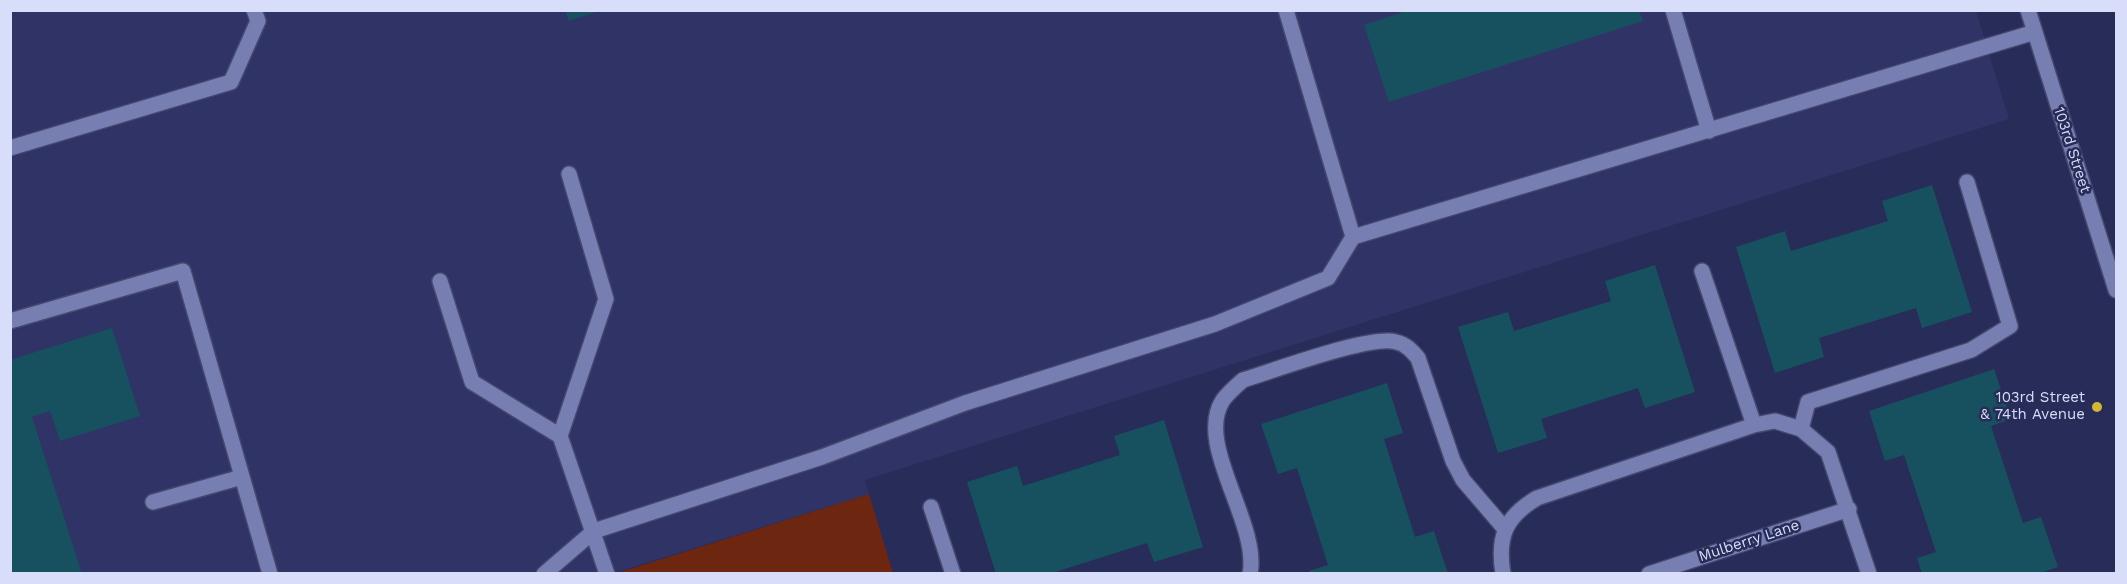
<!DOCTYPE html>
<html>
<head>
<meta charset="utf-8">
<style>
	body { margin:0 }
	#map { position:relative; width:2127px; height:584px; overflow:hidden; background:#282c58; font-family:"Work Sans",sans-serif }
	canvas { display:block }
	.frame { position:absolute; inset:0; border:12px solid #d8ddfa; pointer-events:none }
</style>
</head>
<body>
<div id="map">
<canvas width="2127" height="584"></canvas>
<div class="frame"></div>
</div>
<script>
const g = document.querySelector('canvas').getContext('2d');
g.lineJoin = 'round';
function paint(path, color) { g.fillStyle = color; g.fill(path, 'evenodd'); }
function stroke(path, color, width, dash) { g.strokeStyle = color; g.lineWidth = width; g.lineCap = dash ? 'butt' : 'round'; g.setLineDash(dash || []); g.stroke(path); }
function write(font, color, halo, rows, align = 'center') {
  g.font = font + ' "Work Sans",sans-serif'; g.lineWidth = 5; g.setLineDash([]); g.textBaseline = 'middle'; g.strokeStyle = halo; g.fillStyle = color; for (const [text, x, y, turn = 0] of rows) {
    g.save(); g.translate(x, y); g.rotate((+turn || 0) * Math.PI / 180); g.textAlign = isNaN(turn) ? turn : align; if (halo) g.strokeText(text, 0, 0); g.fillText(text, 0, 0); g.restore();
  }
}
const built = new Path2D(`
	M10,11H1976L2009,119L865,480L869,494L614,573H11Z`);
const green = new Path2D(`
	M869,494L893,573L614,574Z`);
const building = new Path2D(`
	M565,10H599V11L569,21Z
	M1409,10H1639L1643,21L1389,102L1364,25Z
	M1932,185L1972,312L1922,328L1916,308L1819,338L1824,357L1775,373L1736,247L1785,231L1791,251L1888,221L1882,201Z
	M1655,265L1695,392L1645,408L1638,388L1541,419L1547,438L1498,453L1458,327L1508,312L1514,331L1611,301L1605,281Z
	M112,328L140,416L60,441L50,411L32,417L82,574H10V360Z
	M1994,369L2011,419L1991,426L2023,523L2041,517L2058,567L2037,574H1922L1917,558L1936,552L1904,455L1885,461L1869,411Z
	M1387,383L1403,433L1384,439L1415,537L1434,531L1448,574H1310L1309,571L1328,565L1297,468L1278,474L1261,424Z
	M1164,420L1203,547L1154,562L1147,543L1049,574H996L967,482L1017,466L1023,486L1120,455L1114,436Z`);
const minor = new Path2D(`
	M1286,10L1353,237L2035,32
	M1673,10L1709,131
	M2028,10L2116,290
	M10,148L231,82L258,21L254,10
	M1702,271L1754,425
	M440,281L472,382L560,436L607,574
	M10,321L183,271L270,574
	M1801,429L1808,402L1971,350L2010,326L1967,182
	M560,436L606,299L569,174
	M153,502L242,477
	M931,507L953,574
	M544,574L594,531L822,457L965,403L1215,324L1328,278L1353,237
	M1250,574C1260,523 1194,444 1223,400C1229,392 1236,386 1243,380C1273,371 1372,334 1396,342C1406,344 1412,351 1418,358L1453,461L1463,480L1505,529
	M1503,574C1497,537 1505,517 1537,498L1754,425L1775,421L1801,429L1828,452L1869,574
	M1649,574L1849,509`);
const markers = [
	[2097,407,6,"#d2b736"]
];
const streetNames = [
	["103rd Street",2072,150,72],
	["Mulberry Lane",1749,541,-18]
];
const poiNames = [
	["103rd Street",2085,398],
	["& 74th Avenue",2085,415]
];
paint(built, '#2f3366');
paint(green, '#6d2610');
paint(building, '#17515f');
stroke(minor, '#45486d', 18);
stroke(minor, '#777fb2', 15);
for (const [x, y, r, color] of markers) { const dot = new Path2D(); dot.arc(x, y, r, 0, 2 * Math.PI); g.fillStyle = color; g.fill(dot); stroke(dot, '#282c58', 2); }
write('15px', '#d8ddfa', '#282c58', streetNames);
write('15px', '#d8ddfa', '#282c58', poiNames, 'right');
</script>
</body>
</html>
